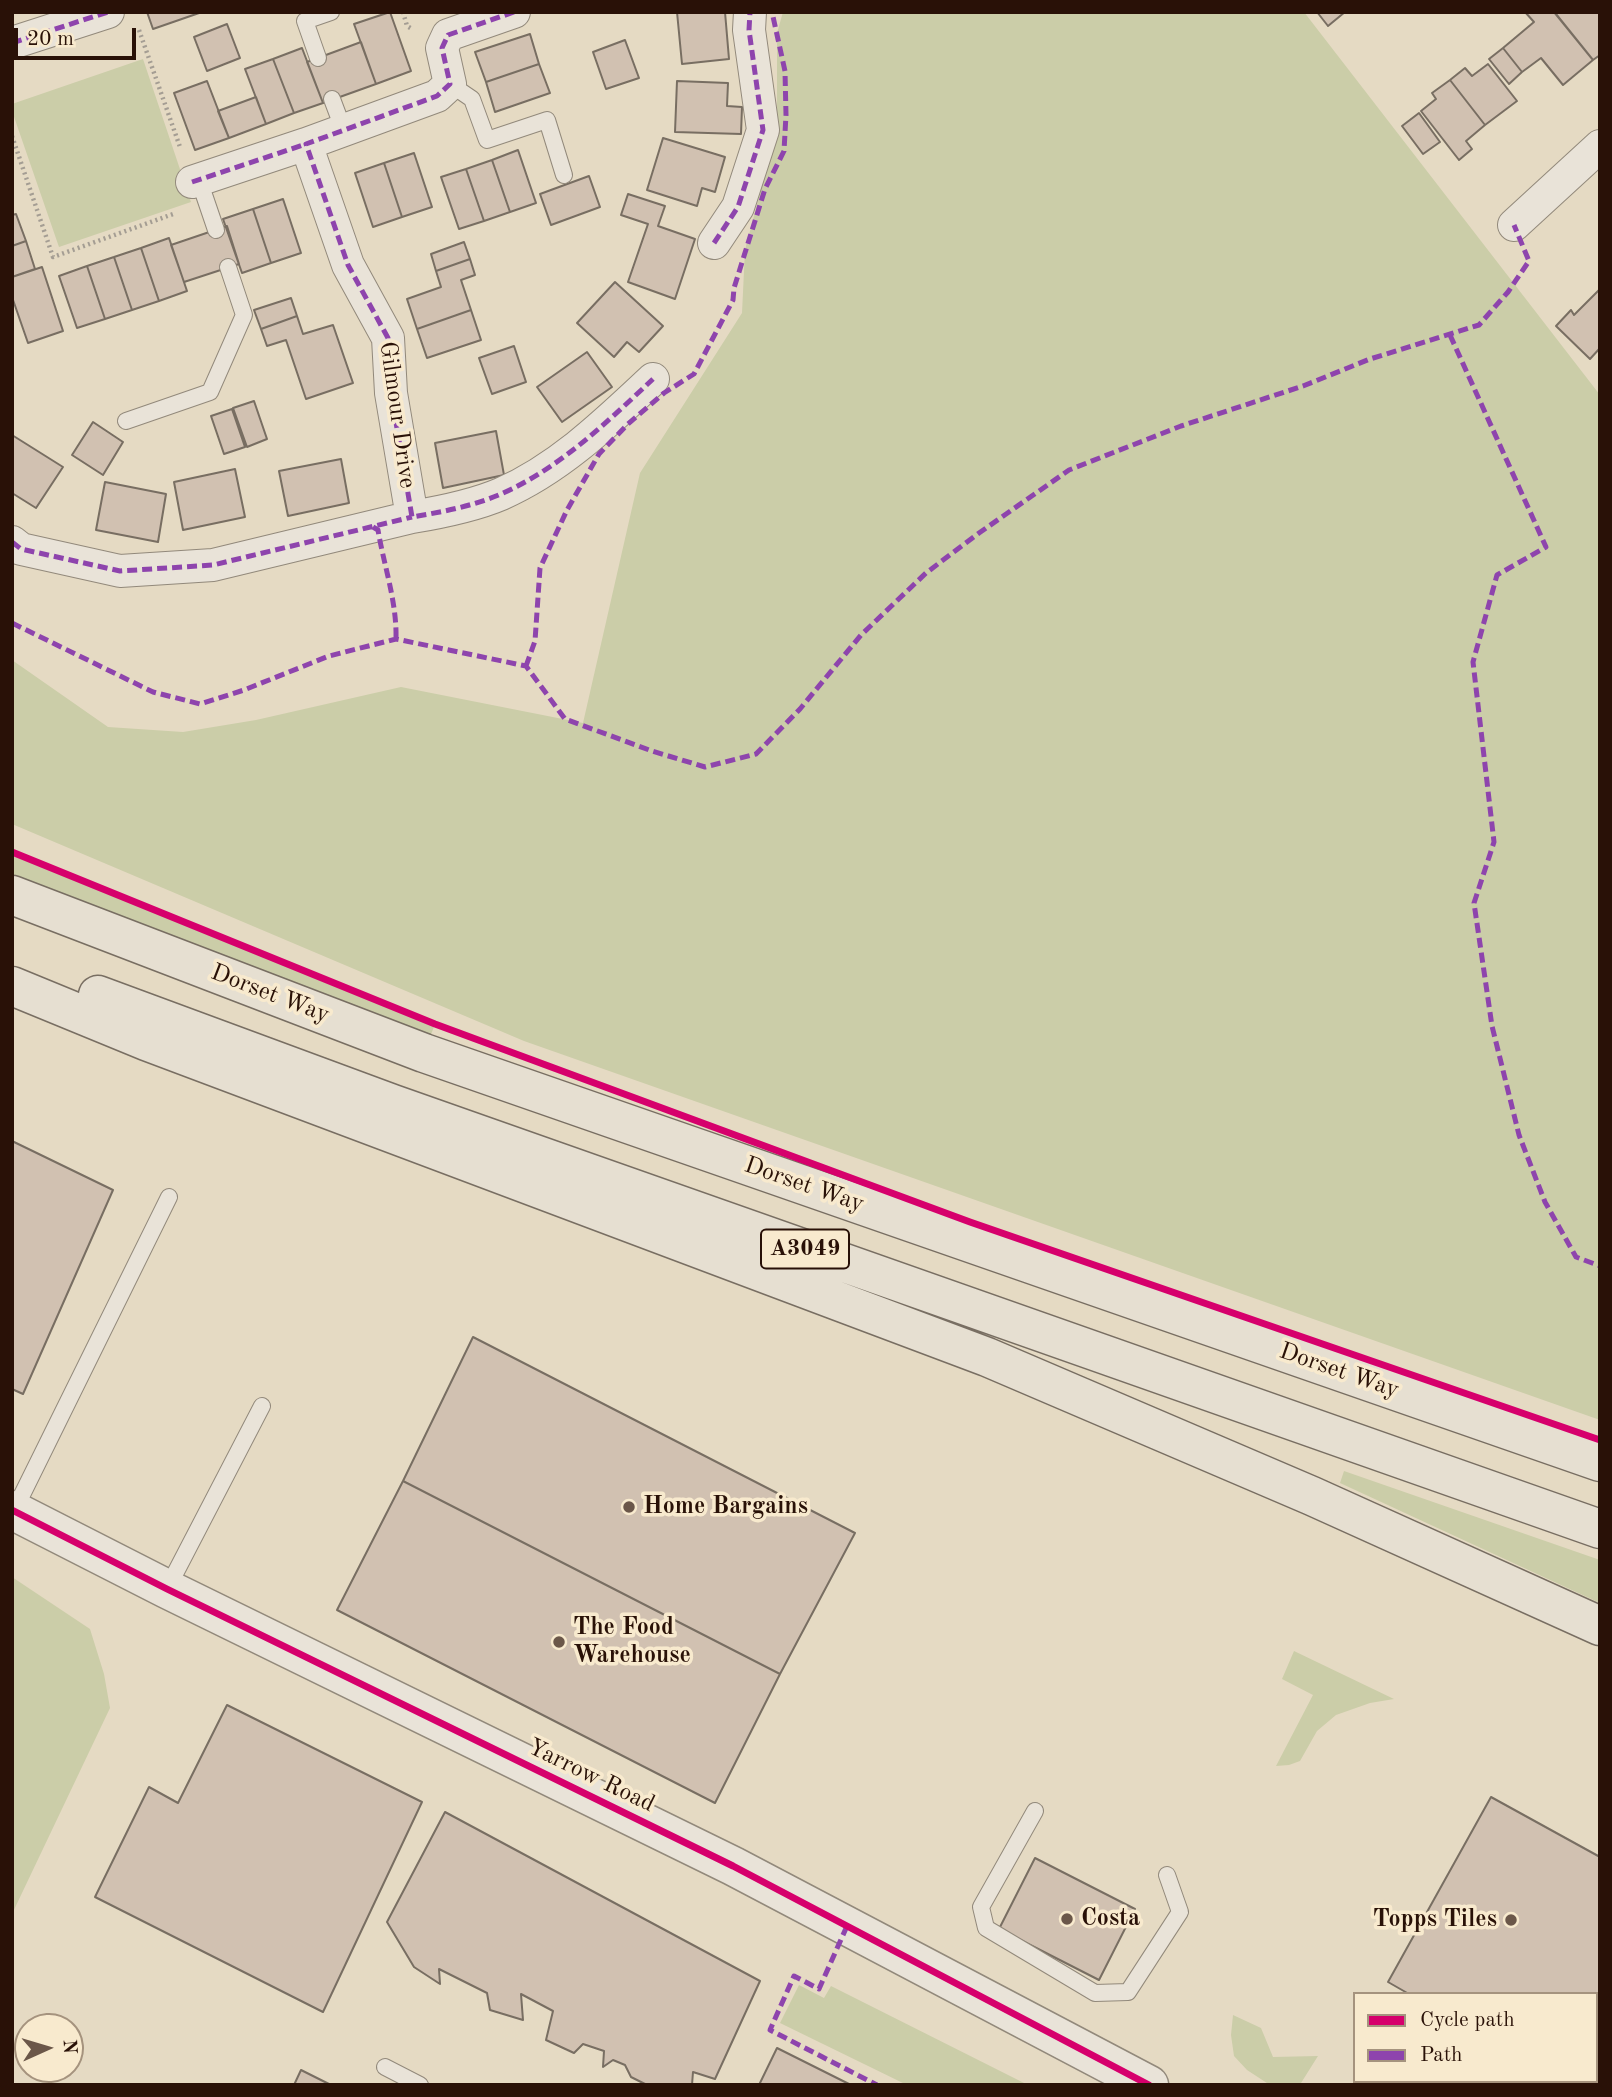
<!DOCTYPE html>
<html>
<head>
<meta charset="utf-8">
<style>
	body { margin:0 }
	#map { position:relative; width:1612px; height:2097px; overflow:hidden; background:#e5dac3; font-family:"Old Standard TT",serif }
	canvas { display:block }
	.frame { position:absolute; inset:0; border:14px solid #291107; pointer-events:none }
	.legend { position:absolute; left:1353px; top:1992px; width:245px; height:91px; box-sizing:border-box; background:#f8eace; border:2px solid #a5937e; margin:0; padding:9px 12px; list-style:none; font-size:21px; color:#291107 }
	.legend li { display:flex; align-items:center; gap:14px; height:35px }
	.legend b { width:35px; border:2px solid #a5937e }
	.north { position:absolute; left:14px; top:2013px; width:70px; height:70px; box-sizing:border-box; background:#f8eace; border:2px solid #a5937e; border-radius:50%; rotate:86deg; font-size:19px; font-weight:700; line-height:28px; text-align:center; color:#291107 }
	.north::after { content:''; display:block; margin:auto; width:24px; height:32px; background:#6b5749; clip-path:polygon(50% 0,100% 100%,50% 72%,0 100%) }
	.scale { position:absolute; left:14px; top:28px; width:122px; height:32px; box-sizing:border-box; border:4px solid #291107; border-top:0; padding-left:9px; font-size:21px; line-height:24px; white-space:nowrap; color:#291107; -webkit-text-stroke:5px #f8eace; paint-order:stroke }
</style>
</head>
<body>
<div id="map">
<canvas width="1612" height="2097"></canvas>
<div class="frame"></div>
<ul class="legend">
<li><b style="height:9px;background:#d6006c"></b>Cycle path</li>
<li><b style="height:9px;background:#8e44ad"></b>Path</li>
</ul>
<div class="north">N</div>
<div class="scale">20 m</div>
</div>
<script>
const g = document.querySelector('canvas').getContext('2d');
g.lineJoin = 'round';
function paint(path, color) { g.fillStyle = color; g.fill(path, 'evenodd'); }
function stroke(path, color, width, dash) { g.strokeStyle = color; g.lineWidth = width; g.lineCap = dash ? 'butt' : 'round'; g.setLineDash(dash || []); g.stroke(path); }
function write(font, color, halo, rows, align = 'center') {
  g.font = font + ' "Old Standard TT",serif'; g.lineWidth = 7; g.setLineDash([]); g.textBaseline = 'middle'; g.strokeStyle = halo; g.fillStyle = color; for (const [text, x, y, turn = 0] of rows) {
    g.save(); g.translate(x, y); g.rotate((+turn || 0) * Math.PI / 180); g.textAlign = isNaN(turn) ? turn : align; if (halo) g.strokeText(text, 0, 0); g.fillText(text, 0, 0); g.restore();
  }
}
const green = new Path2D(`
	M783,12H1304L1600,395V1420L524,1041L12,824V660L108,727L183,732L256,720L401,687L583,723L640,473L742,313L745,250L777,128V33Z
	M143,59L191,202L59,247L12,111V104Z
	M12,852L435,1024L424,1053L12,895Z
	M1344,1471L1600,1560V1603L1340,1483Z
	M12,1577L90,1629L104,1674L110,1708L12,1914Z
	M1294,1651L1394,1699L1370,1703L1336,1715L1317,1731L1300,1761L1289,1765L1276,1766L1313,1695L1282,1679Z
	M799,1985L824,1998L831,1986L1028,2085H907L780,2023Z
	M1233,2015L1261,2028L1273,2057L1318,2056L1301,2083L1303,2085H1270L1247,2070L1234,2056L1231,2035Z`);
const building = new Path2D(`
	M147,12H202L153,29Z
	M390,12L411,71L376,84L354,24Z
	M677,12H725L729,59L682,64Z
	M1317,12H1345L1328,26Z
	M1525,12H1554L1593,60L1563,85L1541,58L1522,72L1503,48L1534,22Z
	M1559,12H1600V55L1593,60L1556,14Z
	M227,24L240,58L207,71L194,37Z
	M530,34L539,64L486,82L475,52Z
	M625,40L639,78L606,89L593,52Z
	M361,42L376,84L323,103L307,62Z
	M302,48L323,103L294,113L273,59Z
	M1503,48L1522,72L1509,84L1489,59Z
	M273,59L294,113L266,124L245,69Z
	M539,64L550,93L495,112L486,82Z
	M1488,64L1517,101L1485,125L1450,80L1465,68L1472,76Z
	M1450,80L1485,125L1466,141L1472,149L1459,160L1421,111L1436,99L1432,93Z
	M207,81L229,138L195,150L174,93Z
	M677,81L728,83L727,106L742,107L741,134L675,132Z
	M256,97L266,124L229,138L218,111Z
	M1419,113L1440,142L1423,154L1402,126Z
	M663,138L725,157L715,192L702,188L697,206L647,190Z
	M518,150L536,203L510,212L492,160Z
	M414,153L432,207L402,217L384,163Z
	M492,160L510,212L484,221L466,169Z
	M384,163L402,217L373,227L355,173Z
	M466,169L484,221L459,229L441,177Z
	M589,176L600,207L551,225L540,194Z
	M628,194L665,206L658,226L695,239L675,299L628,282L648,224L621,215Z
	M283,199L301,253L271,263L253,209Z
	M253,209L271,263L242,273L223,219Z
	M16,214L26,241L12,246V215Z
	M227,226L239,264L184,282L171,245Z
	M169,238L187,291L159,301L141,248Z
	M26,241L35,269L12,277V246Z
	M464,242L470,259L436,271L431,254Z
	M141,248L159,301L132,310L114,257Z
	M114,257L132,310L105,319L87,266Z
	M470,259L475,275L461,280L471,310L417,329L407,299L441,287L436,271Z
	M87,266L105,319L77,328L59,276Z
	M42,267L63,331L28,343L12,297V277Z
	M615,282L663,326L639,352L627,342L614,357L577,323Z
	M1600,289V348L1590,359L1556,326L1571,310L1574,315Z
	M291,298L297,316L261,329L254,310Z
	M471,310L481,340L427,358L417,329Z
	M297,316L303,334L333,325L353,383L306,399L286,340L267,346L261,329Z
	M514,346L526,382L492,394L479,358Z
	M587,352L612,387L562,422L537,387Z
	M254,401L267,439L247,447L233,408Z
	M232,409L245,447L224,454L211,416Z
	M93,422L123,442L103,475L72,455Z
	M496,431L504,475L443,488L435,443Z
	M12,435L63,467L36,508L12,493Z
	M341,459L349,503L288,516L279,471Z
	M235,469L245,517L183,530L174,482Z
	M105,482L166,494L158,542L96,530Z
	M12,1141L113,1190L23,1394L12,1389Z
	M473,1337L855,1533L780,1674L403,1481Z
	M403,1481L780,1674L715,1803L337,1610Z
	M227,1705L422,1802L323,2012L95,1897L149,1787L178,1803Z
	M1491,1797L1600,1857V1995L1596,2001V1994H1409L1388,1982Z
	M445,1812L760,1981L715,2079L693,2072L692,2085H647L631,2077L625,2065L613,2060L603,2067L604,2051L583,2044L574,2053L546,2040L553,2011L521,1994L523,2020L490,2010L487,1993L439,1969L440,1984L414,1967L387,1922Z
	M1035,1858L1135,1909L1099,1980L999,1929Z
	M1600,1995V2085H1553L1555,2081H1596V2002Z
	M777,2048L851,2085H759Z
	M301,2070L331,2085H294Z
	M1528,2081H1554L1552,2085H1526Z`);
const path = new Path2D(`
	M403,12L407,26L412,29
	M139,30L180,147
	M12,136L53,257L176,213`);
const service = new Path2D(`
	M318,58L305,21L331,12
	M450,84L472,99L487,140L547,120L564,175
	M332,99L344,131
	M199,180L216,230
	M126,421L210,392L244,315L228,267
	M14,1511L169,1197
	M167,1589L262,1406
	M1035,1811L981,1907L986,1928L1095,1993L1128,1992L1180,1912L1167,1875
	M385,2067L420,2085`);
const minor = new Path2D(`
	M514,12L448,35L442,48L450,84L437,96L306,144L348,265L388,338L391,393L412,517C442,512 473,506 501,494C560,468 606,423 653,379
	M12,43L108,12
	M192,182L306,144
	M1514,225L1600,146
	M714,243L738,207L763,130L749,30L750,12
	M12,542L21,549L120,571L213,565L412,517`);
const tertiary = new Path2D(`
	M12,1510L167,1589L733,1866L1149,2085`);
const trunk = new Path2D(`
	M12,895L424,1053L1600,1462
	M12,986L146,1041L987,1357L1312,1496L1600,1626
	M98,995L393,1104L1600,1529`);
const quiet = new Path2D(`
	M514,12L448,35L442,48L450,84L437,96L306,144L348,265L388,338L391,393L412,517C442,512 473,506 501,494C560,468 606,423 653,379
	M12,43L108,12
	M192,182L306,144
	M714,243L738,207L763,130L749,30L750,12
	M1450,335L1546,547L1497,575L1473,662L1494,842L1474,903L1492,1026L1519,1135L1545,1202L1576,1257L1600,1266
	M373,527L378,530C384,566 397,602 396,639
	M12,542L21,549L120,571L213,565L412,517
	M12,623L153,692L200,704L244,690L329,656L396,639L526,666L565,719L652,751L705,767L756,754L800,709L861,635L926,573L979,533L1069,470L1181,426L1303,386L1370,359L1479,325L1508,292L1529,261L1514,225
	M526,666L535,641L540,568L567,510L599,454L628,424L664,393L694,374L733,300L734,288L765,189L784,151L786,115L785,71L772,12
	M847,1926L819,1989L794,1976L770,2030L877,2085`);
const cycleway = new Path2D(`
	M12,852L435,1024L970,1222L1600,1440
	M12,1510L167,1589L733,1866L1149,2085`);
const markers = [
	[629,1507,7,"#6b5749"],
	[559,1642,7,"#6b5749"],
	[1067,1919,7,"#6b5749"],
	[1511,1920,7,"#6b5749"]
];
const shields = [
	[805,1249,88]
];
const shieldNames = [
	["A3049",805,1249]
];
const streetNames = [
	["Gilmour Drive",397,415,82],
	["Dorset Way",270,994,21],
	["Dorset Way",804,1185,19],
	["Dorset Way",1339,1371,19],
	["Yarrow Road",591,1776,26]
];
const poiNames = [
	["Home Bargains",643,1507],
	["The Food",573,1628],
	["Warehouse",573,1656],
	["Costa",1081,1919],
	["Topps Tiles",1497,1920,"right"]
];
paint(green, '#cbcda8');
paint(building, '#d1c1b1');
stroke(building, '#786e62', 2);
stroke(service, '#92897b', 18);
stroke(minor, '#92897b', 34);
stroke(tertiary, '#92897b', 41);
stroke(trunk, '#786e62', 41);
stroke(path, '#a49d93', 4.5, [2, 3.5]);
stroke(service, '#e9e3d8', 16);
stroke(minor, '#e9e3d8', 32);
stroke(tertiary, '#e9e3d8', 38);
stroke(trunk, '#e6dfd1', 38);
stroke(quiet, '#8e44ad', 5, [10, 5]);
stroke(cycleway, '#d6006c', 7);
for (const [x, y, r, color] of markers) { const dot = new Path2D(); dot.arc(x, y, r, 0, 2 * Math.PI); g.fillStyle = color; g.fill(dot); stroke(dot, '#f8eace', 2.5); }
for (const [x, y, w] of shields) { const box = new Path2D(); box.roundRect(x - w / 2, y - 19.5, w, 39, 5); g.fillStyle = '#f8eace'; g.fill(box); stroke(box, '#291107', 2); }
write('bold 23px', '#291107', null, shieldNames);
write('24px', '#291107', '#f8eace', streetNames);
write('bold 24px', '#291107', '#f8eace', poiNames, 'left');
</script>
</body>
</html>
